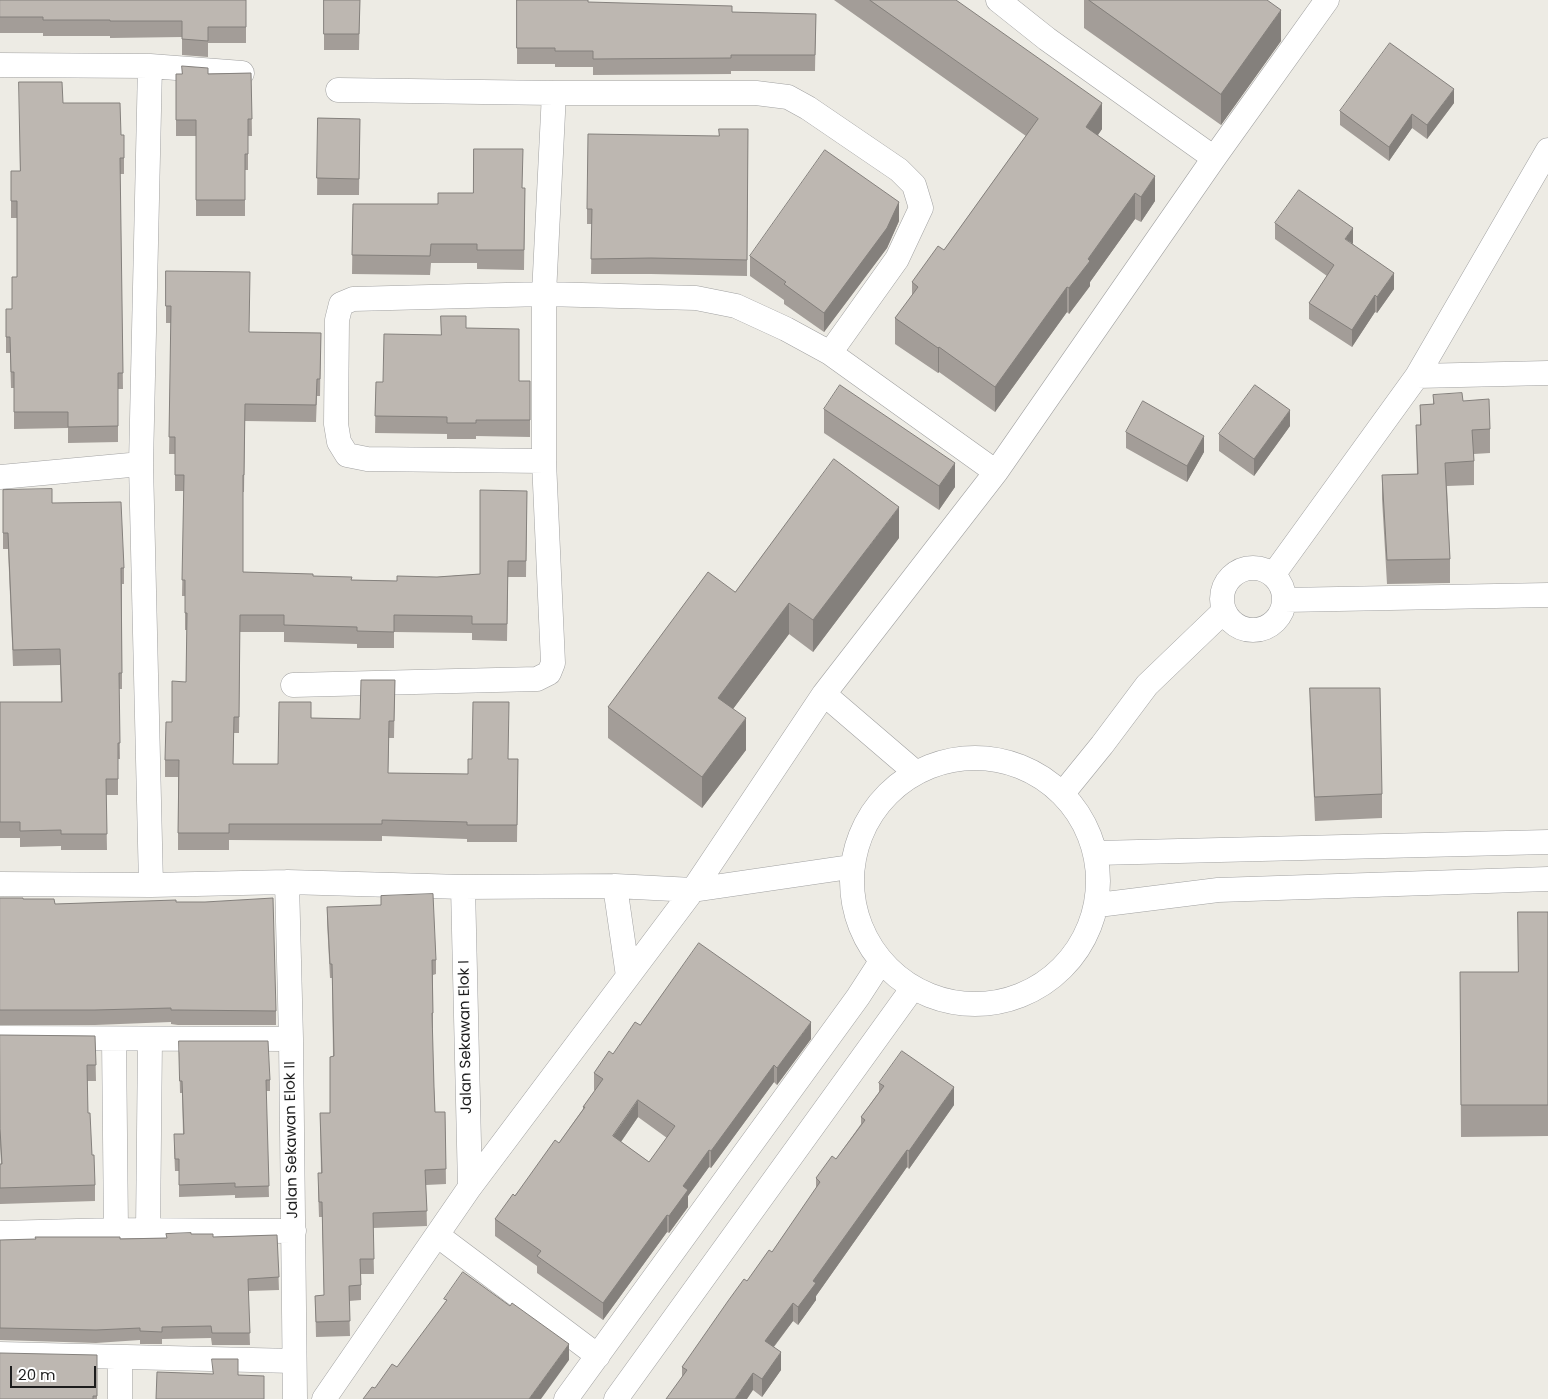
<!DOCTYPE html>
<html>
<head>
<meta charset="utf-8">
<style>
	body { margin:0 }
	#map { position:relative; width:1548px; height:1399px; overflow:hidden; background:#edebe4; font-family:Poppins,sans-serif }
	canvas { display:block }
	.scale { position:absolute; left:10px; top:1366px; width:86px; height:22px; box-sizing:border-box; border:2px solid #1d1d1d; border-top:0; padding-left:6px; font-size:15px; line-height:18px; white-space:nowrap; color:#1d1d1d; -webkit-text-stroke:4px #fff; paint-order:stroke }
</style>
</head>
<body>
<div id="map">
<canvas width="1548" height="1399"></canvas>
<div class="scale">20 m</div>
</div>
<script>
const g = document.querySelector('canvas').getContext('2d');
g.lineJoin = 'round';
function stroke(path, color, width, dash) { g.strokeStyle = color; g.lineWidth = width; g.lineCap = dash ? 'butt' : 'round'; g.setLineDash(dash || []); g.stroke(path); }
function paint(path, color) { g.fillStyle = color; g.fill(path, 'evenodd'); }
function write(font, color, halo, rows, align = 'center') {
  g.font = font + ' Poppins,sans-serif'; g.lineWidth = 4; g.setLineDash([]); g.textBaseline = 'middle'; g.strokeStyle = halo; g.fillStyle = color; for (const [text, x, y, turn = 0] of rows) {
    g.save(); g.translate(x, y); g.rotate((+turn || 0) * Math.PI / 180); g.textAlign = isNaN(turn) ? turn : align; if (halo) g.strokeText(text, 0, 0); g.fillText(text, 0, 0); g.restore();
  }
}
const minor = new Path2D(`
	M998,0L1047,39L1214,158
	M0,65L150,66L242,73
	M150,66L141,464L151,885
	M338,90L554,93H756L788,97L808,108L899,170L914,185L921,208L897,259L830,353
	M1417,376L1548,373
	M544,461L367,459L347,455L339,442L336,424L337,320L341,304L353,299L544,294L696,298L736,306L786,329L830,353L996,472
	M0,477L141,464
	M1222 599a31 31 0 1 1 62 0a31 31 0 1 1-62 0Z
	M1273,575L1417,376L1548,150
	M1285,600L1548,595
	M293,685L537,679L549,673L553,663L544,461V294L554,93
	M824,694L915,772
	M852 881a123 123 0 1 1 246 0a123 123 0 1 1-246 0Z
	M1063,793L1102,745L1147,685L1223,612
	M1097,853L1548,842
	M287,882L291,1039L295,1399
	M0,884L151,885L287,882L463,887L615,886L693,890L850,867
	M615,886L628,976
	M463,887L470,1187
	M1098,905L1218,890L1548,879
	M0,1038L291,1039
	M114,1039L116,1230
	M148,1230L150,1039
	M0,1233L116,1230L294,1231
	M437,1235L598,1356
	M0,1354L294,1361
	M120,1357V1399
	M324,1399L470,1187L693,890L824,694L996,472L1214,158L1327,0
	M566,1399L858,997L880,963
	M616,1399L912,989`);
const wall = new Path2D(`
	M0,0H246V43H208V57L182,55V37L110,38V36H43V33H0Z
	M324,0H360L359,50H324Z
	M517,0L588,2L732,12L816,14L815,71H731V74L593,75V67H555V64H517Z
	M834,0H956L1102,129L1098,135L1155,201L1141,222L1135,219L1090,282V286L1069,314L1067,312L995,412L939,372L938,373L895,344V318L912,296V282L944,250L1026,136Z
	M1084,0H1267L1281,41L1221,125L1084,28Z
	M251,73L252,136H248V170H245V216H196V136H176V74Z
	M63,103L121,135L124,158V174H120L123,389H118V442L68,443V428L14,429V388H11L10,353H6V309H12L17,277V218H11V171H20Z
	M1454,103L1427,139L1412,128L1389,161L1340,125V111Z
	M318,118L360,119L359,195H317Z
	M748,129L747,276L651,274H591L592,224H587V209L719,136Z
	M525,188L524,270L477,269V263H431L430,275L352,274L353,204H438L473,193Z
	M899,221L887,248L824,332L784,304V300L750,276V256Z
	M1275,223L1353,244L1394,289L1377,313L1375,312L1352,347L1309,319V303L1327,276L1275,239Z
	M166,271L249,332L321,333L320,396H317L316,422L245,421L244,492H243V572L313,576L351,580L397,581L437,577L480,574L527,491L526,577H508L507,641L472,640V633L394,632V648H357V644L284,642V632H240L239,733H234L233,764H278L311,718L360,719L395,680L394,738H389L388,773L468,774L509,759H518L517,842H467V839L382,836V841L229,840V850H178V777H165V760L172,722L186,682L187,630H185V596H182L184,491H175V454H169L171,323H166Z
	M466,328L519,381H530V437L476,436V439H447V434L375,433L376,382H383Z
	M1433,395L1463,401L1490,429V453L1474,454V485L1447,486L1450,559V583L1387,584L1382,499V475L1417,474L1416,425H1420V405L1433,404Z
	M824,409L955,487L939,510L824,433Z
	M1290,426L1254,476L1219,451V434Z
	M1126,432L1204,452L1187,482L1126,448Z
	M3,490L52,503L124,568V584H122V689H119L120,759H118V795H106L107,850H61V846L20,847V838H0V702H61L60,665L13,666L8,549H3Z
	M899,538L813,652L789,634L733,709L746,750L702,808L608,738V707L735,592Z
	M1310,688L1382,794V818L1315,821L1310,712Z
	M0,898L23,899L55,904L176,902L276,1011V1025H178L171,1024V1022L95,1025H0Z
	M327,907L436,960V974L433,975V1028H432L434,1087L435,1112H445L446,1184L426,1185L427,1226L373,1228L374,1274H361V1300L349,1301L350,1336L316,1337L315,1296L324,1295L322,1217H319L318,1188L321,1173L320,1113H330L333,1056L332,978H330L327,922Z
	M1548,912V1136L1461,1137L1460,972H1518Z
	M640,1025L811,1039L777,1085L774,1082L711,1168L709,1167L688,1196V1207L669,1233L667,1232L603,1320L537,1273V1266L495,1236V1219L559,1143L583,1109V1107L595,1091L594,1090V1073L613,1054ZM638,1117L667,1138L649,1162L621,1142Z
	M0,1035L95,1036L96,1081H87L88,1113L95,1185V1201L0,1204V1164H1L0,1145Z
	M179,1052L270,1080V1091H266L269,1197L235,1198V1195L179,1197V1171H175L174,1146L183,1134L182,1093H180Z
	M879,1083L954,1105L909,1169L907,1167L816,1296V1300L798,1325L793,1321L774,1347L781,1370L762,1397L753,1390L682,1377V1367L747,1281L772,1252L816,1189V1178L836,1159L861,1124V1117L879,1092Z
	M191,1234L213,1237L277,1235L279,1290L248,1291L250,1345H212L211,1338L162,1339V1344H140V1340L96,1343L0,1340V1240L167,1238Z
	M97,1355V1399H0Z`);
const shadedWall = new Path2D(`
	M1281,10V41L1221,125V94Z
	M1454,89V103L1427,139V125Z
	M1102,103V129L1086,152V127Z
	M1412,114V128L1389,161V147Z
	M1155,176V201L1141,222V197Z
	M1135,193V219L1090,282V286L1069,314V288L1088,259Z
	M899,202V221L887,248L824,332V313Z
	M1353,228V244L1345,239Z
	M1394,273V289L1377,313V297Z
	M1067,287V312L995,412V387Z
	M1375,295V312L1352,347V330Z
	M939,347V372L938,373V348Z
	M1290,410V426L1254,476V459Z
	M1204,436V452L1187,482V466Z
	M955,463V487L939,510V486Z
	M899,507V538L813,652V620Z
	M789,603V634L718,729V698Z
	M746,718V750L702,808V777Z
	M811,1022V1039L777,1085V1068Z
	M774,1065V1082L711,1168V1151Z
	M954,1087V1105L909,1169V1151Z
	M638,1100V1117L613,1153V1136Z
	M709,1150V1167L688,1196V1207L669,1233V1216L683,1186Z
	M907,1150V1167L816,1296V1300L798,1325V1307L813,1281Z
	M667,1215V1232L603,1320V1303Z
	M793,1303V1321L765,1358V1341Z
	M569,1344V1360L541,1399H529Z
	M781,1352V1370L762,1397V1379Z
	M753,1373V1390L747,1399H735Z`);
const building = new Path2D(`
	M0,0H246V27H208V41L182,39V21H110V20H43V17H0Z
	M324,0H360L359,34H324Z
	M517,0H588V2L732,6V12L816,14L815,55H731V58L593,59V51H555V48H517Z
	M870,0H956L1102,103L1086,127L1155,176L1141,197L1135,193L1088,259L1090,261L1069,288L1067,287L995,387L939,347L938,348L895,318L918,287L912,282L938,246L944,250L1038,119Z
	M1089,0H1267L1281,10L1221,94Z
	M1390,43L1454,89L1427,125L1412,114L1389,147L1340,111Z
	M182,66L208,68V74L251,73L252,119H248V154H245V200H196V120H176V74H182Z
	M19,82H62L63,103H120L121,135H124V158H120L123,373H118V426L68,427V412H14V372H11L10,337H6V309H12V277H17V201H11V171H20Z
	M318,118L360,119L359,179L317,178Z
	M719,129H748L747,260L651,258L591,259L592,209H587L588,134L719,136Z
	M474,149H523L522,188H525L524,250H477V244H431L430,256L352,255L353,204H438V193H473Z
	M825,150L899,202L887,228L824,313L784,284L786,282L750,256Z
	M1299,190L1353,228L1345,239L1394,273L1377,297L1375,295L1352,330L1309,303L1334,265L1275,223Z
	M166,271L250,272L249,332L321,333L320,379H317L316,405L245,404L244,475H243V572L313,574V576L352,577L351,580L397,581V576L437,577L480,574V490L527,491L526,561H508L507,624H472V616L394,615V632L357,631V627L284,625V615H240L239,717H234L233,764H278L279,702H311V718L360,719L361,680H395L394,721H389L388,773L468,774V759H472L473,702H509L508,759H518L517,825H467V822L382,820V824H229V833H178L179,760H165L166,722H172V681L186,682L187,613H185V580H182L184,475H175V437H169L171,306H166Z
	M441,316H466V328L519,329V381H530V420H476V423H447V417L375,416L376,382H383L384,334L441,335Z
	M840,385L955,463L939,486L824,409Z
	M1255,385L1290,410L1254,459L1219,434Z
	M1462,393L1463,401L1489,399L1490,429L1472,430L1474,461L1445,463L1450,559L1387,560L1382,475L1418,474L1416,425H1421L1420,405L1434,404L1433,395Z
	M1143,401L1204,436L1187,466L1126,432Z
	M834,459L899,507L813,620L789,603L718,698L746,718L702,777L608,707L708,572L735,592Z
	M52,489V503L121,502L124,568H121L122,673H119L120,743H118V779H106L107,834H61V830L20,831V822H0V702H62L60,649L13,650L8,533H3V490Z
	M1310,688H1380L1382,794L1315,797Z
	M433,894L436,960H432L433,1013H432L434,1087L435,1112H445L446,1169L425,1170L427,1211L373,1213L374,1259H360L361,1285L349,1286L350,1321L316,1322L315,1296L324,1295L322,1202H319L318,1173H322L320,1113H330V1057L334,1056L332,964H330L327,907L381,905V896Z
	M0,898H23V899H54L55,904L176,900V902H205L273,898L276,1011L178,1010H171V1008L95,1010H0Z
	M1518,912H1548V1105H1461L1460,972H1518Z
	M699,943L811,1022L777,1068L774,1065L711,1151L709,1150L683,1186L688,1190L669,1216L667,1215L603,1303L537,1256L541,1251L495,1219L513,1194L515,1196L555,1140L559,1143L585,1107H583L603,1079L594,1073L609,1051L613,1054L635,1022L640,1025ZM638,1100L675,1126L649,1162L613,1136Z
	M0,1035L95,1036L96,1065H87L88,1113H90L92,1155H94L95,1185L0,1188V1164H2L0,1129Z
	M179,1041H268L270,1080H266L269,1186L235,1187V1183L179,1185V1159H175L174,1134H184L182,1081H180Z
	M902,1051L954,1087L909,1151L907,1150L813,1281L816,1283L798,1307L793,1303L765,1341L781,1352L762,1379L753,1373L735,1399H666L687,1370L682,1367L728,1301L744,1279L747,1281L769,1250L772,1252L820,1182L816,1178L832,1156L836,1159L865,1120L861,1117L884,1086L879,1083Z
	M191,1233V1234H213V1237L277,1235L279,1277L248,1279L250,1333H212L211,1326L162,1327V1332L140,1331V1328L96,1330L0,1328V1240L36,1239L35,1237H120V1239L167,1238L166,1234Z
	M463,1272L510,1306L512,1303L569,1344L529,1399H363L372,1387L375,1388L392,1364L397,1367L447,1300L444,1299Z
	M0,1353L97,1355V1396H93V1399H0Z
	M212,1359H238V1375L264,1376V1399H156L157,1372L213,1374Z`);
const streetNames = [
	["Jalan Sekawan Elok I",466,1037,-91],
	["Jalan Sekawan Elok II",292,1140,-91]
];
stroke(minor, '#a1a1a1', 25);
stroke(minor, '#fff', 24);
paint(wall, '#a39d98');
paint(shadedWall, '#84807c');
paint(building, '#bdb7b1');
stroke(building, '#84807c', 1);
write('15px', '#1d1d1d', '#fff', streetNames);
</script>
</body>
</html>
